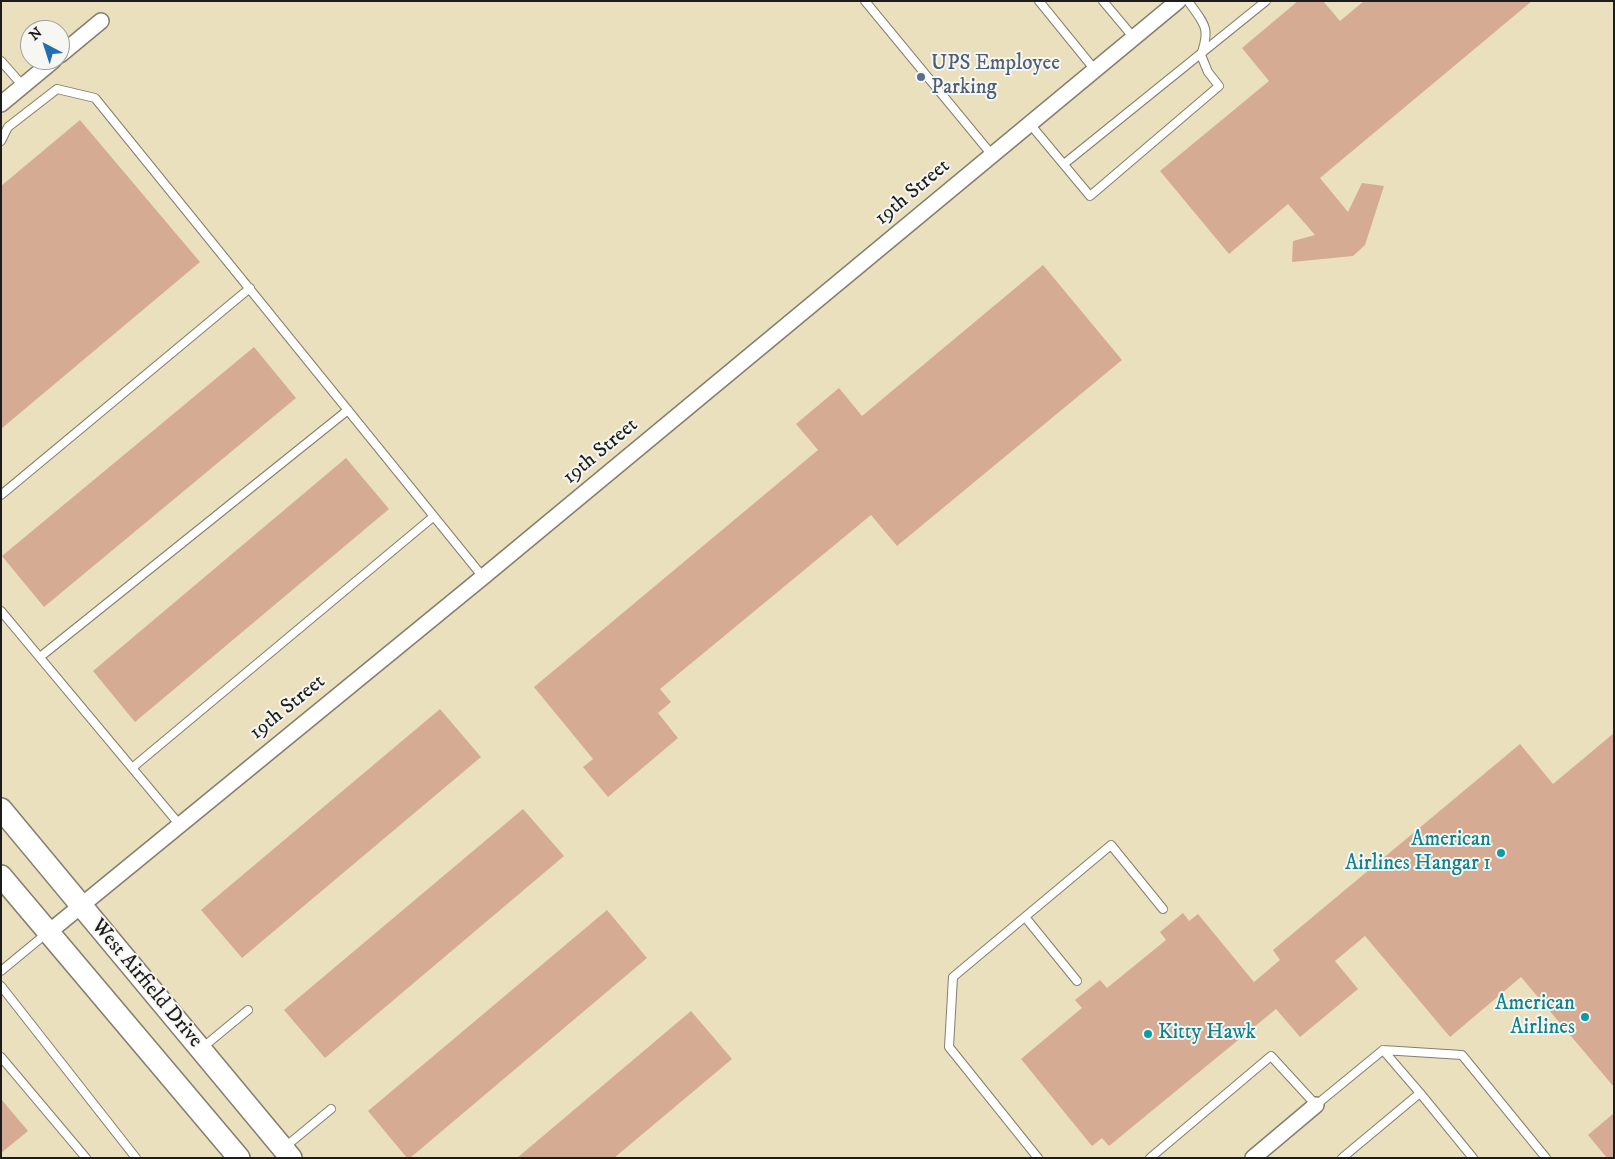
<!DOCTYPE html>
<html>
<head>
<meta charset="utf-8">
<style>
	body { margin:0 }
	#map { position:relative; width:1615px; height:1159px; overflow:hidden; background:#eae0be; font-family:"IM FELL DW Pica",serif }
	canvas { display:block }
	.frame { position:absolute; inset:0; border:2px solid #1c1c1c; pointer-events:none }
	.north { position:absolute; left:20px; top:20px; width:50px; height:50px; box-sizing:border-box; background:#f6f6f2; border:1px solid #9f9f9c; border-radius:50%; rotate:320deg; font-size:14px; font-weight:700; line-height:20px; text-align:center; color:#1c1c1c }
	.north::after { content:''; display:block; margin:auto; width:18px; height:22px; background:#1f6fb2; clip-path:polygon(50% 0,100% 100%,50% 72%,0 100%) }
</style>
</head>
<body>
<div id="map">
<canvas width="1615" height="1159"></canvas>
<div class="frame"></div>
<div class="north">N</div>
</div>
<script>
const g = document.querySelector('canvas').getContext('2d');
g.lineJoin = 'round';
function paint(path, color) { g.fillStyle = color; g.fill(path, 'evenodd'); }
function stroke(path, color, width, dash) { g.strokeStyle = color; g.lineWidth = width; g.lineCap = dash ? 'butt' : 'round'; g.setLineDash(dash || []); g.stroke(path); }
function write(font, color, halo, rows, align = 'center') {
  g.font = font + ' "IM FELL DW Pica",serif'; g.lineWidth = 4; g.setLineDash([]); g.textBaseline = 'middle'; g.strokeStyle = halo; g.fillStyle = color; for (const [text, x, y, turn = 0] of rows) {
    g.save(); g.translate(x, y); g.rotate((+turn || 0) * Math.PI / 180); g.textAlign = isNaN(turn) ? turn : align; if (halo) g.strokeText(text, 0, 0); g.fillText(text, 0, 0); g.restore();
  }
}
const building = new Path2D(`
	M1298,1H1323L1340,21L1364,1H1532L1320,178L1348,212L1362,183L1384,186L1365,245L1353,256L1292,262L1293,241L1315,235L1288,204L1229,254L1160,171L1269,81L1242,48Z
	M80,120L200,262L1,429V186Z
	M1043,265L1122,360L897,546L871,515L660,689L671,702L658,713L678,738L608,797L583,767L593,759L534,687L818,450L796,424L839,388L862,416Z
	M254,347L296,398L44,607L2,556Z
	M346,458L389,509L135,722L93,671Z
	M440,709L481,757L242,958L201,910Z
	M1614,733V1087L1521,977L1450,1037L1365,936L1335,961L1358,989L1300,1037L1276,1009L1109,1146L1102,1138L1092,1146L1021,1059L1082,1008L1075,1000L1100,980L1107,988L1166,940L1160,932L1183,913L1189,921L1198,914L1254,982L1280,960L1273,950L1520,744L1553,784Z
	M523,809L564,856L325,1058L284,1010Z
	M607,910L647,958L410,1158H407L368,1111Z
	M691,1011L732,1059L614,1158H517Z
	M1,1099L28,1131L1,1153Z
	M1614,1113V1158H1607L1588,1135Z`);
const lane = new Path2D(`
	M865,1L992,155
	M1039,1L1095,70
	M1103,1L1134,38
	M1,61L23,86
	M1030,124L1090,196L1219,86L1208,72L1201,55C1211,27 1204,24 1188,1
	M1,141L8,127L57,89L95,98L483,577
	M1064,164L1266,1
	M1,495L250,288
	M1,611L179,824
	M40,657L348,410
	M132,768L433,517
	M1025,917L1077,981
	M1,971L47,933
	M1,986L136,1158
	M202,1048L248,1010
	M1383,1050L1462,1055L1546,1158
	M1383,1050L1420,1093
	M1,1057L86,1158
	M285,1147L331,1109
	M1038,1158L949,1047L953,977L1111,845L1163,909
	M1150,1158L1271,1056L1316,1105L1383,1050
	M1342,1158L1420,1093L1473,1158`);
const street = new Path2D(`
	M60,55L101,21
	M1,104L54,60
	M49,932L483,577L1178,1
	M1253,1158L1316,1105`);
const secondary = new Path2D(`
	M1,809L291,1158
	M1,876L239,1158`);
const markers = [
	[921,77,5,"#5c6f8a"],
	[1501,853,5,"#0f9aa8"],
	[1585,1017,5,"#0f9aa8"],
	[1148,1034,5,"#0f9aa8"]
];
const serviceNames = [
	["UPS Employee",931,65],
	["Parking",931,89]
];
const streetNames = [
	["19th Street",913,193,-40],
	["19th Street",601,452,-40],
	["19th Street",288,708,-39],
	["West Airfield Drive",146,984,50]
];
const cultureNames = [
	["American",1491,841],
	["Airlines Hangar 1",1491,865],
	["American",1575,1005],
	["Airlines",1575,1029],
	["Kitty Hawk",1158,1034,"left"]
];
paint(building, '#d6ab93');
stroke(lane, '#837e6d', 10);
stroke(street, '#837e6d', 18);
stroke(secondary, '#837e6d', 24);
stroke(lane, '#fff', 8);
stroke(street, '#fff', 15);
stroke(secondary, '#fff', 21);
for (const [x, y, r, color] of markers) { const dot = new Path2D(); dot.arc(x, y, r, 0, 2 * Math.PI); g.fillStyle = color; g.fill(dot); stroke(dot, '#f6f6f2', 2); }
write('21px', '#4e5e75', '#f6f6f2', serviceNames, 'left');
write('21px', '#1c1c1c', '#f6f6f2', streetNames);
write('21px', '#0d838f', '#f6f6f2', cultureNames, 'right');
</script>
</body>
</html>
